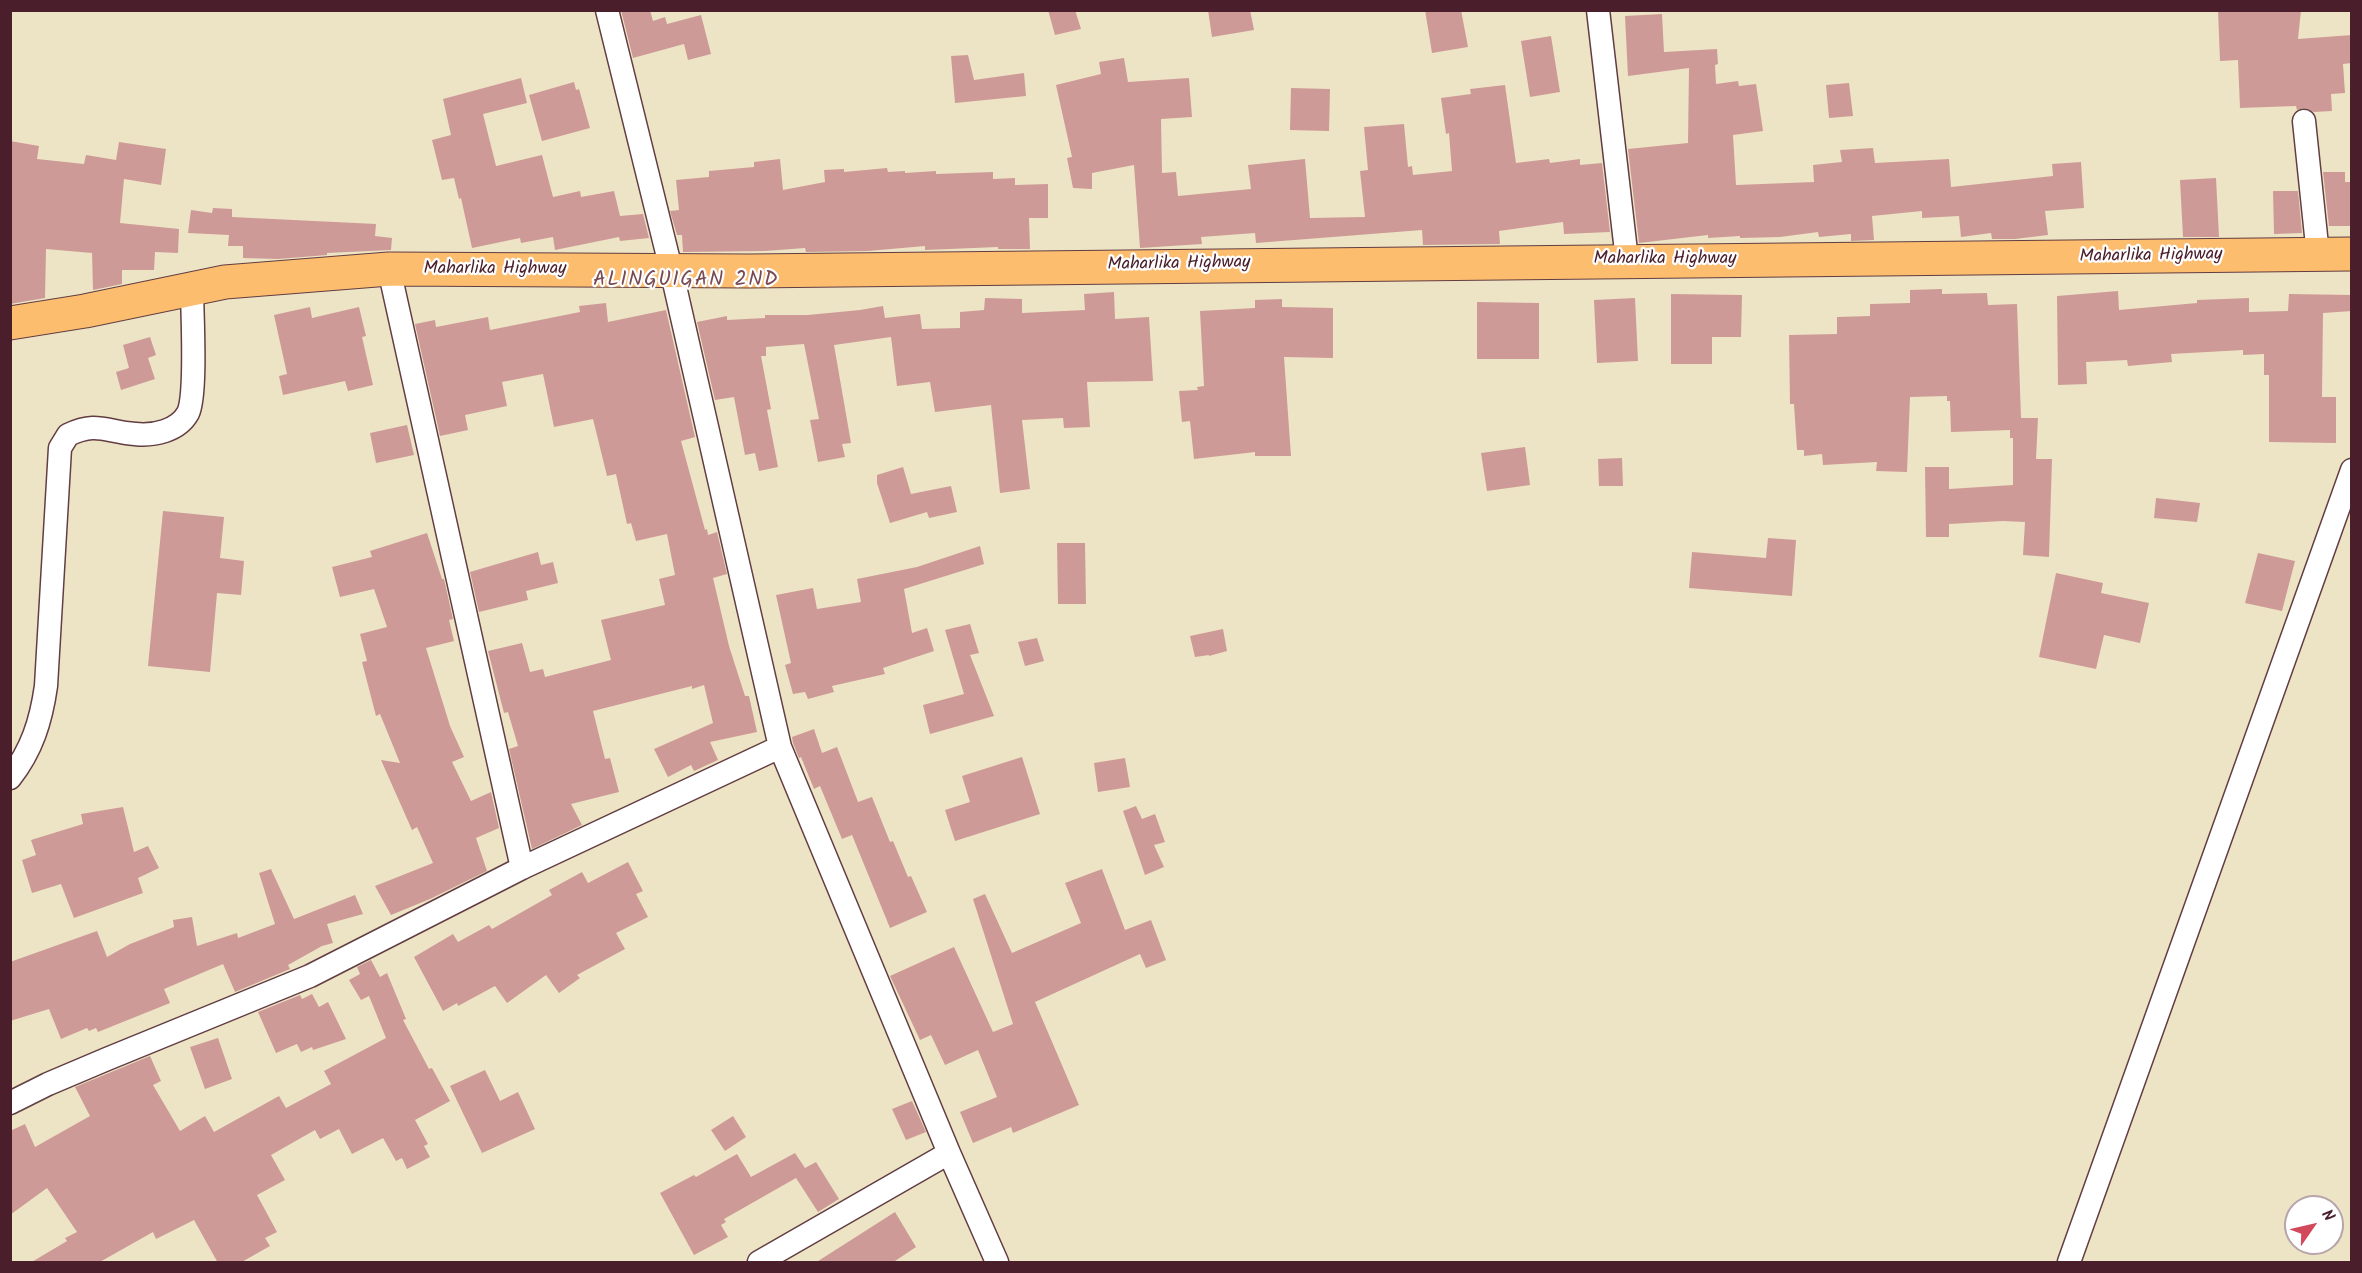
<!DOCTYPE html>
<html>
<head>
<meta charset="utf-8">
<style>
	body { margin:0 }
	#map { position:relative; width:2362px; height:1273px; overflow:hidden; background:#ede4c5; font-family:Kalam,sans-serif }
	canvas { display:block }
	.frame { position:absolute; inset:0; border:12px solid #4a1f2b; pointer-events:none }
	.north { position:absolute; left:2284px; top:1195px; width:60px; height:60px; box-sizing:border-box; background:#fff; border:2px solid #b7a5aa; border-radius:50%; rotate:56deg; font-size:16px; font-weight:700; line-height:24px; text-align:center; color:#4a1f2b }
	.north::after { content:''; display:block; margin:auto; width:21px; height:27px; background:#d1495b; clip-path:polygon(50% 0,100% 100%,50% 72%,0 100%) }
</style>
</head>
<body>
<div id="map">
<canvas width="2362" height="1273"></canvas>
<div class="frame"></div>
<div class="north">N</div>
</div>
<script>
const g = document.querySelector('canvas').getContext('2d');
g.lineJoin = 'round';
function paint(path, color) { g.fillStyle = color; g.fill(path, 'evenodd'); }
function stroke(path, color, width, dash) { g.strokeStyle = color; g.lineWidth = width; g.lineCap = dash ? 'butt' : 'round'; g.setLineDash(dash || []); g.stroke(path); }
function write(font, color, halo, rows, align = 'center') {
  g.font = font + ' Kalam,sans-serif'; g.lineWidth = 4.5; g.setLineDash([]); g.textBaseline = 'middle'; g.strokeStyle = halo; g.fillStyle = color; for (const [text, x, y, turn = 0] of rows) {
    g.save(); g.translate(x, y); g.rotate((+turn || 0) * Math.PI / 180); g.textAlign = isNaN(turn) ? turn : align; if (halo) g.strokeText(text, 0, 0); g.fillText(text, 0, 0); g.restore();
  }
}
const building = new Path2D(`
	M621,10H650L653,21L665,17L667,24L701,15L711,54L688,60L684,44L633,58Z
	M1048,10H1075L1081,29L1055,35Z
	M1208,10H1250L1254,30L1212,37Z
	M1425,10H1461L1468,47L1432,53Z
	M2218,10H2301L2298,39L2352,35V63L2343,64L2345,93L2331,94L2332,111L2314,112L2303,108L2297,110L2296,106L2240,108L2238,60L2220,61Z
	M1662,14L1664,52L1717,49L1718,64L1715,65L1716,84L1738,81L1739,86L1756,84L1763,131L1733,135L1736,185L1814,182L1813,165L1842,162L1840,150L1873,148L1875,163L1949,159L1951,187L2053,176L2052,164L2081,162L2084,208L2045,211L2048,235L2015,239H1992L1991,233L1961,237L1959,216L1922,218V211L1872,216L1874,240L1851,241V234L1819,237L1818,232L1780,237L1740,238V236L1708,238V235L1639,243L1628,149L1688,143L1689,68L1628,76L1625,16Z
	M1551,36L1560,92L1530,97L1521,41Z
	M968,55L974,80L1024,73L1026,96L955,103L951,56Z
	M1124,58L1128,82L1189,78L1192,117L1161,119L1162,173L1176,172L1178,196L1251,189L1248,165L1305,159L1310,218L1365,217L1360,171L1368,170L1364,127L1404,124L1408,167L1412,166L1413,175L1452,171L1449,133L1446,134L1441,98L1471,94L1470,89L1505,85L1516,163L1549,159L1550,163L1580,159V165L1602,163L1610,232L1564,234L1563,222L1499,231L1500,244L1423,245L1422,230L1256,243L1255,233L1201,237L1202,244L1140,248L1134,165L1092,173V189L1073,188L1067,158L1072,157L1056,85L1101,74L1099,62Z
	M521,78L527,103L483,114L496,166L542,155L553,197L580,191L581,197L614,191L620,216L643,214L649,238L620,241L619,237L555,250L553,237L521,243L520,238L472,248L461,198L459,199L454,178L442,180L432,140L451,135L443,99Z
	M574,82L576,90L579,89L590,128L542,141L529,95Z
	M1849,83L1853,116L1829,118L1826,85Z
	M1291,88L1330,89L1329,131L1290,130Z
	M10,141L39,146L37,159L84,164L86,155L116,160L119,142L166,149L161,185L124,179L120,223L179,229L178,253L155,252L154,270H122V284L93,290L92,253L46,249L45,298L10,304Z
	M780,159L783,190L825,182L824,170L844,169V172L887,168L888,172L905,171V173L936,171V174L993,172V179L1015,178V185L1048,184V218H1029L1030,249H998V247L925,250V246L868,251L806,252L805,248L765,251L683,252L682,235H677L670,211L679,210L676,180L709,177V171L754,167V162Z
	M2323,172H2345V182H2352V226H2329Z
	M2216,178L2219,237H2183L2180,180Z
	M2273,191H2298L2302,233L2274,234Z
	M213,208L232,209V217L376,224L375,236L392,238L391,250L327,253V255L278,259L243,258V246H228L229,235L188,233L191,210L212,213Z
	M1942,289V294L1987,293L1988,305L2017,304L2021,418H2038L2036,459H2052L2049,557L2023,555L2025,522L2003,521L1949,524V537H1926L1925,467H1949V489L2013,485V438H2010V430L1951,432L1950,401H1947V396L1910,397L1907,472L1876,471L1877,462L1823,465L1822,454L1804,456V450H1797L1794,404H1790L1789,335L1837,334V317L1870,316V304L1910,303V290Z
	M2118,291L2119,310L2197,303V300L2249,298V312L2288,311L2289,294L2352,295V311L2323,313L2322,397H2336V443L2269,442V375H2264V354L2243,355V350L2171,354L2172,362L2128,366L2127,360L2086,362L2087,384L2058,385L2057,296Z
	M1114,292L1115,319L1149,317L1153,381L1087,382L1090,427L1064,428L1063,418L1022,420L1030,489L1000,493L991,405L935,412L930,382L897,386L891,337L834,345L851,443L842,444L845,457L818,462L810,420L819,419L804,344L766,347V356H761L771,409L767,410L778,467L759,471L755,453L745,455L734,397L715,400L697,322L727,316V320L765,318V315H808L860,310L883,306L885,318L920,314L922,329L960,328V312L984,310L985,298L1022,299V313L1085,310L1084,294Z
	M1671,294L1742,295L1741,337H1712V364H1671Z
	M1635,298L1638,361L1597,363L1594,300Z
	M1282,299V307L1333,308V358L1284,357L1291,456H1255V452L1194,459L1190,421L1182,422L1179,391L1198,390L1197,387L1204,386L1200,311L1255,308V300Z
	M1477,302L1539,303V359H1477Z
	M606,303L608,322L666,310L695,437L681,441L705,530L707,529L708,535L717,532L727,574L713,578L729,646L745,696H749L757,732L710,742L718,760L694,771L691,765L668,777L654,749L713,723L704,685L692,689V686L593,711L605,759L610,758L619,792L571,804L582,825L532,849L509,749L518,746L508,712L504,713L488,651L522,643L530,672L543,669L545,677L611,660L601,620L665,605L659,579L675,575L667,534L636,541L631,523L627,524L616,474L607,476L593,419L554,427L543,374L502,382L507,406L465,415L468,430L440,436L415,324L435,320L436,327L488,317L490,330L580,312L579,306Z
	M310,307L312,318L359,307L366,336L362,337L373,385L348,391L345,381L283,395L279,376L287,374L274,315Z
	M150,337L156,355L148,358L155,379L121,390L116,372L129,368L123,345Z
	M407,425L414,455L376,463L370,433Z
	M1525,447L1530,485L1487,491L1481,453Z
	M1622,458L1623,486H1599L1598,459Z
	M903,467L911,494L951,486L957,512L929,518L927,512L890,523L877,483V475Z
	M2156,498L2200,503L2197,522L2154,518Z
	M163,511L224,517L220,558L244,561L241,595L217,593L210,672L148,666Z
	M427,533L442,579H444L453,619L449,620L454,641L426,648L450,726L464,757L452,762L471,801L491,792L499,828L476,838L487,871L430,899L391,915L375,886L433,863L417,827L412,830L381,760L400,763L380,714L376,716L362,662L367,661L360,634L387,627L374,589L340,597L332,567L372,557L370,551Z
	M1768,538L1796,540L1792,596L1689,588L1692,552L1766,558Z
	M1057,543H1085L1086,604H1058Z
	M980,546L984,564L904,589L912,633L927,628L934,651L883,668L885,674L832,686L834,692L808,699L805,692L793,694L785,665L791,663L776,595L813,588L817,609L861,602L857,579L917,567Z
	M538,552L541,565L553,562L558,583L526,591L528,600L479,612L470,572Z
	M2258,553L2295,561L2282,611L2245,603Z
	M2056,573L2103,583L2101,593L2149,603L2140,643L2104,635L2096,669L2039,657Z
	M970,624L979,653L970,655L994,716L930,734L923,705L964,694L945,630Z
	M1223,629L1227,651L1209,656V655L1195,657L1190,636Z
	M1037,638L1044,661L1025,666L1018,642Z
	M814,729L822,753L837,747L858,802L872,797L890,842L893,841L908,877L911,876L927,912L890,928L852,835L842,839L820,786L814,789L801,757L799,758L793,743L792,737Z
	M1022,757L1040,814L955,841L945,810L970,802L962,776Z
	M1125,758L1130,787L1098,792L1094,763Z
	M1136,806L1142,819L1155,814L1165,842L1154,845L1164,867L1145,875L1123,811Z
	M123,807L134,852L148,846L159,868L138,878L143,893L74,918L61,884L32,893L22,860L36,855L31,840L83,824L81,814Z
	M628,862L643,891L636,894L648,917L616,933L625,949L577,975L580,978L559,993L546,975L507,1003L495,986L458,1006L457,1003L443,1011L414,957L453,934L458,942L489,925L492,929L552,895L549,890L582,872L588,883Z
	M271,869L294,919L355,895L363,914L327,924L333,943L322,946L288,965L290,969L235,992L223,964L164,989L170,1003L98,1032L96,1028L89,1031L87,1028L61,1039L49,1009L10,1021V962L97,931L107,957L130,944L174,927L173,920L192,917L197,946L237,933L238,938L275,924L259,873Z
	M1102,869L1125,930L1151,920L1166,960L1146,968L1140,954L1035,1002L1079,1105L1013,1133L1011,1127L973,1143L960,1112L997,1097L978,1050L945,1065L931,1035L920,1040L890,976L954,947L993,1032L1013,1024L973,899L985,894L1012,953L1081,923L1065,883Z
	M371,960L380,977L387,973L406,1019L403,1020L429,1069L432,1068L450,1101L415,1120L428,1144L424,1146L430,1157L407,1169L402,1158L396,1161L383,1138L352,1154L339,1129L320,1139L315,1130L271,1155L285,1180L257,1195L277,1232L265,1238L270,1246L240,1263H218L194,1220L156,1239L153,1232L98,1263H30L67,1241L65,1238L77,1232L47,1188L10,1215V1131L25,1124L35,1147L90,1116L75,1087L150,1056L161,1081L153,1085L180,1131L205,1116L214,1132L279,1096L286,1108L331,1084L324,1071L386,1038L369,996L361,1000L349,980L360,974L357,967Z
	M312,994L319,1007L328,1002L346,1039L313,1050L312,1047L301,1052L297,1044L276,1053L258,1012L300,995L302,999Z
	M218,1038L232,1079L205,1089L190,1047Z
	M485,1070L500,1101L518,1092L535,1129L482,1153L450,1086Z
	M912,1101L926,1132L906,1140L892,1109Z
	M733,1116L746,1137L725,1151L711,1130Z
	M795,1153L805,1168L816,1162L839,1199L818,1212L796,1178L724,1219L726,1222L721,1225L728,1237L694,1255L660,1193L694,1175L696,1177L737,1154L751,1177Z
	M895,1212L916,1247L892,1263H815Z`);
const street = new Path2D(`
	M607,10L671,269L780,747L949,1153L997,1262
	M1598,10L1627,260
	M2304,121L2318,255
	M389,269L522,868
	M10,778C32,750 41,721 46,686L60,448L68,435C97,421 106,432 135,434C154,436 178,431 188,413C197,394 192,313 192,288
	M10,1103L48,1084L107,1059L310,976L522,868L780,747
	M759,1262L949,1153
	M2069,1262L2352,470`);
const highway = new Path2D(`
	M10,323L85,311L225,282L389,269L749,271L2352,254`);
const streetNames = [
	["Maharlika Highway",2151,257,-1],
	["Maharlika Highway",1665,260],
	["Maharlika Highway",1179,265,-1],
	["Maharlika Highway",495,270]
];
const quarterNames = [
	["ALINGUIGAN 2ND",686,281]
];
paint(building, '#ce9a97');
stroke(street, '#623d42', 25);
stroke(highway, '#623d42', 35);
stroke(street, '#fff', 22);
stroke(highway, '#fcbd6f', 33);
write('18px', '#4a1f2b', '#fff', streetNames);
g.letterSpacing = '1.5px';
write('21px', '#784a51', '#fff', quarterNames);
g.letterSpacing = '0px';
</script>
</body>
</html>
